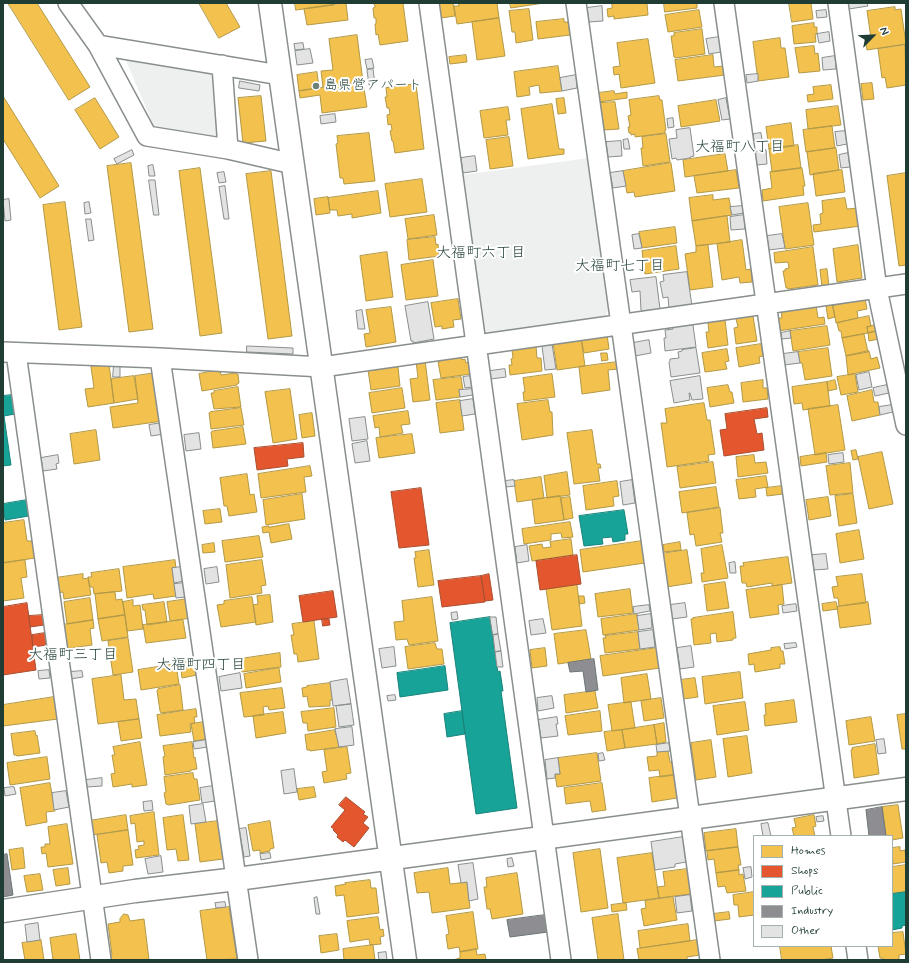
<!DOCTYPE html>
<html>
<head>
<meta charset="utf-8">
<style>
	body { margin:0 }
	#map { position:relative; width:909px; height:963px; overflow:hidden; background:#fff; font-family:Mynerve,sans-serif }
	canvas { display:block }
	.frame { position:absolute; inset:0; border:4px solid #1f3d34; pointer-events:none }
	.legend { position:absolute; left:753px; top:835px; width:140px; height:112px; box-sizing:border-box; background:#fff; border:1px solid #a5b1ae; margin:0; padding:5px 7px; list-style:none; font-size:12px; color:#1f3d34 }
	.legend li { display:flex; align-items:center; gap:8px; height:20px }
	.legend b { width:20px; border:1px solid #a5b1ae }
	.north { position:absolute; left:853px; top:16px; width:40px; height:40px; -webkit-text-stroke:3px #fff; paint-order:stroke; rotate:66deg; font-size:11px; font-weight:700; line-height:16px; text-align:center; color:#1f3d34 }
	.north::after { content:''; display:block; margin:auto; width:14px; height:18px; background:#1f3d34; clip-path:polygon(50% 0,100% 100%,50% 72%,0 100%) }
</style>
</head>
<body>
<div id="map">
<canvas width="909" height="963"></canvas>
<div class="frame"></div>
<ul class="legend">
<li><b style="height:11px;background:#f2c14e"></b>Homes</li>
<li><b style="height:11px;background:#e4572e"></b>Shops</li>
<li><b style="height:11px;background:#17a398"></b>Public</li>
<li><b style="height:11px;background:#8d8d92"></b>Industry</li>
<li><b style="height:11px;background:#e2e3e2"></b>Other</li>
</ul>
<div class="north">N</div>
</div>
<script>
const g = document.querySelector('canvas').getContext('2d');
g.lineJoin = 'round';
function paint(path, color) { g.fillStyle = color; g.fill(path, 'evenodd'); }
function stroke(path, color, width, dash) { g.strokeStyle = color; g.lineWidth = width; g.lineCap = dash ? 'butt' : 'round'; g.setLineDash(dash || []); g.stroke(path); }
function write(font, color, halo, rows, align = 'center') {
  g.font = font + ' Mynerve,"Klee One",sans-serif'; g.lineWidth = 4; g.setLineDash([]); g.textBaseline = 'middle'; g.strokeStyle = halo; g.fillStyle = color; for (const [text, x, y, turn = 0] of rows) {
    g.save(); g.translate(x, y); g.rotate((+turn || 0) * Math.PI / 180); g.textAlign = isNaN(turn) ? turn : align; if (halo) g.strokeText(text, 0, 0); g.fillText(text, 0, 0); g.restore();
  }
}
const built = new Path2D(`
	M124,56L224,67L234,151L158,136Z
	M589,158L609,309L605,316L489,334L481,329L462,175Z`);
const homes = new Path2D(`
	M8,3H37L90,87L69,100Z
	M199,3H226L240,27L219,38Z
	M295,3H334V5L296,10Z
	M346,3L348,20L307,25L304,9Z
	M374,3H403L408,41L380,45L378,34L376,35L375,24H376V18H374L373,8L375,7Z
	M439,3H453L455,16L441,18Z
	M458,3H497L499,18L457,24L454,6H459Z
	M510,3H544L511,8Z
	M612,3H647L648,15L614,19V16L608,17L607,9L612,8Z
	M664,3H697V8L665,12Z
	M789,3H811L813,19L792,22Z
	M895,7V10L901,9L906,44L867,50L865,39L871,38L867,11Z
	M529,9L533,40L516,43L515,32H512L509,11Z
	M699,10L702,27L668,32L665,15Z
	M499,18L505,56L477,60L472,22Z
	M564,19V22H568L570,35L538,39L536,22Z
	M814,23V27H817V34H815L816,42L794,44L792,26Z
	M702,29L705,54L675,58V57H674L671,36H674V33Z
	M357,35L363,82L323,87L321,71L333,70L329,39Z
	M780,38L781,48H785L789,77L758,81L753,42Z
	M648,39L655,83L621,88L619,74L614,75L613,67L620,66L617,43Z
	M905,45L906,85L887,88L885,77L882,78L878,49Z
	M814,46L815,54L818,53L820,71L799,73L795,48Z
	M466,55L467,62L450,64L449,57Z
	M713,55L714,67L724,66L725,75L678,81L675,60Z
	M558,66L562,91L540,93L539,85L529,87L530,95L517,97L514,72Z
	M317,72L319,88L299,91L297,75Z
	M363,82L367,107L322,113L320,95L300,98L299,91Z
	M872,83L874,99L863,100L861,84Z
	M416,84L424,149L395,153L393,141H392L390,131L392,130L391,124L388,125L387,115L390,114L389,108H387L385,97H387L386,88Z
	M831,85L833,99L808,102L807,95L814,94L813,87Z
	M614,91L615,94L627,92V98L599,102L598,93Z
	M3,96L59,186L40,198L3,139Z
	M261,96L266,141L243,143L238,98Z
	M659,96L660,100H662L666,130H665V133L635,137V134L631,135V133H629L628,127H630L628,116L631,115L629,100Z
	M95,98L119,137L100,149L75,110Z
	M564,98L566,113L558,114L556,99Z
	M716,100L720,121L681,127L678,106Z
	M615,102L619,129L604,130L600,103Z
	M552,104L559,149H564V154L528,159L521,109Z
	M838,106L841,125L808,129L806,110Z
	M508,107L510,120H506L508,135L484,138L480,111Z
	M791,123L794,146L769,149L766,127Z
	M832,126L835,148L806,152L803,130Z
	M369,133L375,181L344,184L343,178H340L336,144L338,143L337,136Z
	M666,134L670,162L643,166L641,148H643L642,137Z
	M509,137L513,166L490,169L486,140Z
	M798,145L801,168L772,172L769,149Z
	M836,148L839,170L810,175L807,152Z
	M725,154L728,171L685,177L683,160Z
	M131,163L153,329L129,332L107,166Z
	M671,163L675,191L635,197L634,192L627,193L623,171Z
	M200,168L222,333L200,336L179,171Z
	M802,168L805,186H803L804,195L763,201L762,190L772,188L770,172Z
	M736,170L739,188L697,193L694,176Z
	M842,170L845,192L816,196L813,174Z
	M271,171L292,336L268,339L246,174Z
	M906,173V265L899,266L887,176Z
	M422,179L427,212L390,217L385,184Z
	M378,191L381,213L352,218V214L338,216L337,210H330L328,198Z
	M713,195V200L729,198L732,215L692,221L689,198Z
	M328,197L330,213L316,215L314,199Z
	M845,198L847,209L858,208L861,226L814,232L813,225L821,224L820,214L823,213L822,201Z
	M65,202L82,327L59,330L43,205Z
	M808,203L814,245L785,249L779,207Z
	M434,215L437,235L408,239L405,219Z
	M727,216L730,242L696,246L692,221Z
	M675,227L677,243L642,248L639,232Z
	M435,237L436,245L438,244L439,256L409,260L407,240Z
	M742,240L746,270L751,269L752,282L740,283L739,277L722,280L717,244Z
	M708,245L713,287L690,290L685,254L696,252V246Z
	M858,245L862,278L837,282L833,249Z
	M676,246L679,269L645,274L642,251Z
	M813,247L818,285L788,289V288H786L783,271H785V269L789,268L788,262L775,263L774,253Z
	M387,252L393,297L366,301L360,256Z
	M433,260L438,296L406,300L401,265Z
	M827,269L829,286L822,287L820,270Z
	M458,299L461,319L453,320L454,327L442,329V326L435,327L431,303Z
	M865,299L867,309L857,311L858,318L836,323L833,306Z
	M832,304L835,317L828,319L826,306Z
	M816,305L818,318L824,317L825,324L778,331L776,318H782L781,310Z
	M391,307L396,342L366,347L364,334L370,333L366,310Z
	M753,316L757,341L736,344L734,328L738,327L736,319Z
	M869,316L871,326L867,327L868,333L842,338L841,331H839L837,323Z
	M725,320L728,345L708,348L706,332H709L708,323Z
	M876,325L877,331L868,333L867,327Z
	M827,326L830,345L793,351L790,331Z
	M877,331L879,339L869,341L868,333Z
	M607,334L609,349L584,353L581,338Z
	M864,334L868,352L846,356L842,338Z
	M581,338L585,366L557,370L553,342Z
	M761,344L763,356L759,357L760,363L739,367L736,348Z
	M536,346L537,358H541L542,371L510,375L509,365H512L511,359L513,358L512,349Z
	M828,348L832,376L805,380L802,363H800L798,352Z
	M727,349L729,361L725,362L727,369L705,372L702,353Z
	M869,351L871,359L877,357L880,368L848,375L846,356Z
	M601,353H607L608,360L602,361Z
	M461,355L462,360L465,359L466,363L469,362L471,374L441,378L438,362H440V358Z
	M425,360L430,400L413,402L410,379L418,378L416,361Z
	M617,362L618,369L608,370L610,390L582,394L579,367Z
	M109,364L114,403L88,407L85,389L94,388L91,367Z
	M398,367L400,386L371,390L368,370Z
	M220,370L221,375L236,373V374H238L239,383L237,384V385L202,391L199,374Z
	M156,373L163,421L113,428L110,407L138,403L135,376Z
	M552,374L555,397L524,401L523,392H525L523,378Z
	M855,374L858,392L841,395L837,377Z
	M134,376L138,399L114,403L111,379Z
	M461,377L463,390H459L460,397L436,400L433,380Z
	M763,380V388H767L768,399L743,402L741,383Z
	M835,380L837,389L828,391L827,382Z
	M827,382L830,406L803,410L802,403L794,404L792,387Z
	M728,385L730,392H732L734,403L710,407L707,388Z
	M238,387L241,407L214,409L211,393H214V391Z
	M402,388L405,408L372,413L369,393Z
	M290,389L297,439L273,443L265,392Z
	M872,390L874,402H878L880,415L852,421L847,396Z
	M460,400L464,430L440,433L436,403Z
	M548,400L550,412H552L553,435L522,440L517,404Z
	M704,403L707,420H710L715,454L708,455L709,461L667,467L661,423H667L665,409Z
	M838,405L845,450L815,455L808,409Z
	M241,408L244,425L211,429L209,413L210,412Z
	M408,411L410,424L401,425L403,433L380,437L379,427L375,428L373,416Z
	M312,413L315,436L302,438L299,415Z
	M243,427L246,444L213,448L211,432L213,431Z
	M96,430L100,460L74,464L70,434Z
	M592,430L597,464H600L601,468H598L600,481L574,484L567,433Z
	M412,434L415,453L379,458L376,438Z
	M856,450L858,459L853,460L851,451Z
	M882,452L893,504L869,509L858,457Z
	M826,453L827,462L801,466L800,457Z
	M754,455L755,463L766,462L768,473L738,477L736,457Z
	M713,462L716,483L680,488L677,467Z
	M850,463L853,493L830,495L826,466Z
	M310,466L312,476L304,477L306,492L261,498L258,474Z
	M567,472L570,495L547,498L544,476Z
	M247,474L250,495L254,494L257,512L229,516L227,506H224L220,478Z
	M766,476L768,487L755,489L756,497L739,499L736,480Z
	M541,477L544,498L517,502L514,481Z
	M617,481L619,496L613,497L614,506L586,510L583,486Z
	M782,486L783,494L767,496L766,488Z
	M716,487L719,507L682,513L679,492Z
	M302,494L305,519L266,525L263,500Z
	M853,494L857,523L839,526L835,496Z
	M560,496L564,520L535,524L532,500Z
	M570,497L573,518L564,520L561,498Z
	M828,497L831,516L809,520L806,500Z
	M720,508L723,533H720L722,542L696,546L694,534L690,535L687,513Z
	M220,509L222,522L205,524L203,511Z
	M24,520L27,541H33L35,558L3,563V523Z
	M570,522L573,537L562,538L561,533L551,534V540L524,544L522,529Z
	M289,524L292,539L271,543L269,532L263,533L262,527L269,526V527Z
	M859,530L864,559L840,563L836,534Z
	M259,536L263,557L225,562L222,541Z
	M571,539L573,555L532,561L529,546L542,544L543,548L551,547L550,542Z
	M642,541L645,563L583,572L580,550Z
	M680,542L681,550L664,552L663,545Z
	M214,543L215,552L203,553L202,545Z
	M722,545L728,578L702,582L701,573H704L701,549Z
	M429,550L434,585L418,587L414,558H416L415,552Z
	M687,550L692,583L666,587L661,554Z
	M788,557L792,583L772,586V583L747,587L746,583H742L740,566H744L743,563Z
	M25,560L27,577L21,578L24,598L3,601V563Z
	M175,560L176,568H172L176,596L154,599L153,594L127,598L123,567Z
	M262,560L266,585L261,586L262,593L230,598L226,565Z
	M119,569L122,591L94,594L93,587H90L88,577H92L91,573Z
	M83,574V579L88,578L91,595L64,599L63,592L57,593L55,578Z
	M862,574L866,603L839,606L838,598H834L832,587L838,586L836,577Z
	M725,582L729,608L707,611L704,585Z
	M577,585L582,626L552,630L546,589Z
	M782,585L784,604L778,605L779,614L750,618L746,590Z
	M630,589L633,613L598,617L595,594Z
	M115,592L116,600L122,599L125,615L98,619L95,594Z
	M270,595L273,622L256,625L253,605L258,604L257,596Z
	M579,596H584L585,603L580,604Z
	M252,597L256,622L221,627L217,605L224,604V601Z
	M432,597L438,641L409,645L407,639L396,640L394,622L404,621L402,601Z
	M90,598L93,620L67,624L64,602Z
	M188,599L191,618L170,621L167,602Z
	M133,600V606L140,605L143,629L127,631L123,602Z
	M164,602L167,622L147,625L145,610H143L142,605Z
	M836,602L838,609L823,611L822,604Z
	M868,602L871,624L840,628L837,607Z
	M733,612L736,638H733V640L717,642L716,633L710,634L711,643L694,645L691,619H693V618Z
	M637,614L639,630L603,635L601,619Z
	M125,615L128,637L102,641L98,619Z
	M93,620L94,628L90,629L92,645L65,649L62,625Z
	M183,620L186,638L146,643L143,625Z
	M314,621L319,659L298,662L297,654H294L291,635H294L292,624Z
	M586,630L591,659L558,664L554,634Z
	M638,632L640,649L605,653L603,638H606L605,636Z
	M128,638L133,672L113,675L108,641Z
	M435,643L437,649H442L444,664L408,669L405,647Z
	M780,647L781,651H783L785,664H780V668L755,672L754,664L749,665L748,654L771,650V648Z
	M545,648L547,666L532,668L530,650Z
	M657,648L660,668L603,676L600,656Z
	M280,653L281,667L242,672L240,659Z
	M195,661L197,675L182,678L180,663Z
	M176,664L179,684L141,690L138,670Z
	M279,668L281,682L246,688L244,674Z
	M740,672L743,698L705,704L702,677Z
	M647,674L651,699L624,703L621,678Z
	M121,675L124,700L136,699L139,719L98,724L92,679Z
	M695,678L698,697L683,699L680,680Z
	M330,683L333,700H330V706L309,707L307,696L303,697L302,688L307,687V686Z
	M180,685L183,710L161,713L160,711L157,691L158,689Z
	M282,688L285,708L269,710L268,706L263,707L264,715L244,717L240,693Z
	M595,691L598,708L566,713L564,695Z
	M54,697L58,719L3,726V705Z
	M661,698L664,718L644,721L641,701Z
	M794,700L797,722L765,726L764,715H766L765,704Z
	M631,702L635,728L612,731L608,705Z
	M745,702L749,730L717,735L713,706Z
	M334,708L336,727L308,731L307,723H303L301,712Z
	M196,709L197,717H194L195,723L190,724L191,732L160,736L157,715Z
	M600,711L602,731L568,735L565,716Z
	M283,712L286,733L256,738L253,716Z
	M906,714V749H902L897,715Z
	M871,717L875,741L849,745L846,721Z
	M139,719L142,738L121,741L118,722Z
	M204,722L207,739L194,741L191,724Z
	M664,723L666,742L657,744L654,725Z
	M654,725L657,744L625,748L622,730Z
	M335,730L336,735H337L339,747L310,751V750H307L305,735Z
	M622,730L625,748L607,751L604,732Z
	M35,731L36,736L37,735L40,753L17,756L16,755H14L11,734Z
	M747,736L752,773L728,777L723,739Z
	M711,740L716,777L696,780L691,743Z
	M140,742L147,785L132,787V784L113,787L111,774L115,773L112,755H115L113,747Z
	M192,742L194,758L195,757L197,769L191,770V771L165,775L163,757L165,756L163,746Z
	M875,744L879,774L854,778L851,750H852V748Z
	M347,747L351,773L346,774L347,779L324,783L322,772L327,771L324,750Z
	M668,751L670,762H672L674,775L660,777L659,770L649,771L647,757L657,756V752Z
	M597,753L601,781L557,787L555,774H560L558,758Z
	M47,757L50,779L10,785L7,763Z
	M193,773L194,779H197L200,800L169,805L166,804L164,793L166,792L164,777Z
	M674,775L677,798L652,802L649,778Z
	M50,783L55,811L46,812L47,822L26,826L20,788Z
	M602,783L606,810L592,812L590,801L566,804L564,788Z
	M314,787L316,797L299,800L297,789Z
	M898,805L903,838L892,840V836H886L882,807Z
	M154,812L159,855L136,858L135,850L139,849L138,846L144,845V841L137,842L135,823L131,824L130,816Z
	M126,815L128,830L91,835L89,821Z
	M183,815L189,860L178,861L176,849L167,850L163,818Z
	M814,815L816,826L813,827L815,836H792H794L792,828L796,827L794,819Z
	M218,821L223,859L200,862L195,824Z
	M270,821L274,848L270,849V851L260,853V850L253,851L248,825Z
	M67,824L73,864L48,867L46,853L42,854L41,847H45V844H50L48,827Z
	M736,829L738,847L706,851L704,833Z
	M128,830L133,865L123,866V871L109,873L107,862L101,863L97,835Z
	M738,847L741,865H738L739,870L716,873L714,859L708,860L707,851Z
	M900,847V851L905,850L906,862L893,864L892,848Z
	M23,848L25,868L12,870L9,850Z
	M600,849L608,908L581,912L573,853Z
	M652,853L659,898L623,903L617,858Z
	M906,865V892L892,894V867Z
	M68,868L70,884L56,886L53,870Z
	M448,868L450,884L467,882L470,908L432,913L429,892L417,893L414,873Z
	M687,869L691,894L659,898L657,887L665,886L663,872Z
	M739,870V875L743,874L746,891L727,893L725,886L718,887L716,873Z
	M517,873L523,914L492,919L490,909H487L484,887H487L486,878Z
	M40,874L43,890L27,892L24,876Z
	M370,880L371,888H376L379,913L347,917L344,895L336,896L335,886L346,884L345,883Z
	M754,892V915L739,917L738,905H734L733,895Z
	M673,897L677,920L644,926L641,909L646,908L645,901Z
	M626,903L627,910L612,912L611,905Z
	M229,907L237,959L207,960L200,911Z
	M473,912L478,949L460,952L459,947L448,949L446,935L449,934L446,916Z
	M729,912L730,919L714,921L713,914Z
	M124,914L128,915L130,921L144,919L149,960H111L110,955H112L108,924L120,922V919Z
	M618,914L624,960H598L592,918Z
	M378,917L380,930L383,929L384,936L380,937L381,944L370,945L369,939L350,942L347,921Z
	M688,924L690,941L640,948L638,931Z
	M903,932L906,954L899,955V960H883V958H880L878,946H892V933Z
	M76,934L80,960H53L50,938Z
	M337,934L339,950L321,953L319,936Z
	M41,940L44,960H25L22,943Z
	M697,940L700,955L687,957V960H639L637,949Z
	M373,945L375,960H344L343,949Z
	M780,946H831L833,958L821,960H782Z
	M476,949L477,955L485,954L486,960H453L460,958V952Z`);
const shops = new Path2D(`
	M767,408L768,417L754,419L757,434L762,433L764,450L724,456L720,430L727,429L725,414Z
	M303,443L304,457L287,459L288,466L257,470L254,448Z
	M421,488L429,545L399,548L391,492Z
	M577,555L581,584L540,590L536,561Z
	M489,574L493,600L485,601L481,576Z
	M481,576L485,602L442,607L438,581Z
	M333,591L337,617L303,622L299,596Z
	M27,603L36,670L3,675V607Z
	M43,615L44,625L30,627L29,616Z
	M322,619H329L330,625L323,626Z
	M45,633L47,645L33,647L32,635Z
	M346,797L365,812L363,814L368,817L363,823L369,828L354,847L345,840L343,842L337,837L338,835L333,830L334,829L331,827L345,810L339,805Z`);
const public = new Path2D(`
	M12,395L15,414L4,416L11,465L3,466V396Z
	M27,500L29,516L5,520L3,504Z
	M624,510L628,534H625V540L613,542L612,537L602,538L603,544L584,546L579,516Z
	M490,617L497,667L498,672L500,671L503,691H501L517,808L476,814L450,623Z
	M445,666L448,690L400,697L397,673Z
	M462,711L465,734L447,737L444,714Z
	M906,892V925L902,926V928L892,930V894Z`);
const industry = new Path2D(`
	M594,659L598,690L586,692L583,671L570,672L568,663Z
	M882,807L886,836H869L866,810Z
	M7,854L13,895L3,897V855Z
	M545,915L548,932L510,937L507,920Z`);
const building = new Path2D(`
	M848,3H867L868,6L849,9Z
	M602,6L603,21L589,22L587,8Z
	M826,10L827,17L817,18L816,11Z
	M829,32L830,41L819,43L817,34Z
	M719,37L721,52L709,54L706,39Z
	M303,43L304,49L295,50L294,44Z
	M310,49L313,63L297,65L295,51Z
	M835,56L836,69L823,70L822,58Z
	M372,59L374,68L367,69L365,60Z
	M373,69L375,84L369,85L367,70Z
	M758,74V81L747,83L746,75Z
	M576,75L577,88L562,91L560,78Z
	M240,81L260,85L259,91L239,88Z
	M726,98L730,119L722,120L718,100Z
	M335,114L336,122L321,124L320,116Z
	M673,118L674,127L668,128L667,119Z
	M690,128L694,156L690,157V158L677,160L676,158L672,159L669,139L677,138L676,130Z
	M845,131L847,144L837,146L835,132Z
	M761,133L762,140L754,141L753,134Z
	M628,139L630,149H624L623,140Z
	M621,141L622,156L608,157L606,142Z
	M132,150L134,155L117,164L114,159Z
	M766,150L767,164L757,165L755,152Z
	M848,153L850,167L841,168L839,155Z
	M475,156L477,171L463,173L461,158Z
	M153,165L155,176H149L148,166Z
	M623,171L626,186L613,188L610,173Z
	M224,172L226,182L219,183L217,173Z
	M149,180H155L159,215H154Z
	M225,186L229,219H224L219,187Z
	M9,199L11,220L5,221L3,200Z
	M89,202L91,213L85,214L84,203Z
	M743,206L744,213L732,215L730,207Z
	M744,215L745,229L731,230L730,217Z
	M86,219H91L94,240L89,241Z
	M639,234L642,248L634,249L632,235Z
	M782,234L785,248L769,250L767,236Z
	M687,272L692,306L669,309L668,297L663,298L660,282L664,281L663,275Z
	M656,277L660,309L642,311L641,310L640,291L632,292L630,280Z
	M428,302L434,339L413,343V341H411L405,306Z
	M362,310L365,329H358L356,311Z
	M693,325L696,347L665,351L664,338H666L665,330L673,329V327Z
	M790,331L791,338L782,339L781,333Z
	M649,340L651,353L635,356L633,343Z
	M552,344L556,369L545,370L542,346Z
	M247,346L293,348V354L247,352Z
	M696,348L700,373L671,377L669,362L670,361V359L679,358L678,352L682,351V350Z
	M798,352L800,363L784,365L783,354Z
	M114,366H120V377H113Z
	M505,369L506,377L491,379L490,371Z
	M869,372L872,387L859,390L856,375Z
	M470,376L472,387L465,388L463,377Z
	M700,376L703,399L692,400L690,393H689L690,400L674,403L670,381Z
	M887,385L889,393L875,396L873,388Z
	M473,389V395L460,397L459,390Z
	M473,399L475,414L462,416L460,401Z
	M892,405L893,412L880,415L879,407Z
	M365,417L368,439L352,441L349,419Z
	M162,423L164,434L151,436L149,425Z
	M199,433L201,449L186,451L184,435Z
	M367,441L370,461L355,463L352,444Z
	M843,453L844,462L829,464L828,455Z
	M58,455L59,463L56,464L57,469L43,471L41,458Z
	M514,480L515,486L506,487L505,481Z
	M632,480L635,503L623,505L620,482Z
	M527,545L529,561L517,563L515,547Z
	M826,554L828,569L814,570L812,555Z
	M735,562L736,573H730L729,563Z
	M182,567L184,581L174,583L172,568Z
	M217,567L219,582L206,584L204,569Z
	M185,583L186,597L176,598L174,584Z
	M685,603L687,617L672,619L670,605Z
	M796,604L797,611L783,613L782,606Z
	M649,605L650,611L634,614L633,607Z
	M457,612L458,619L452,620L451,613Z
	M651,614L652,628L639,630L637,616Z
	M490,617H496L498,634L493,635Z
	M543,619L546,633L531,635L529,621Z
	M653,630L655,647L640,649L638,632Z
	M498,634L501,651L495,652L493,635Z
	M796,643L797,647L785,649L784,644Z
	M691,646L694,667L680,669L677,648Z
	M394,647L396,666L382,668L379,649Z
	M501,651L503,667H497L495,652Z
	M49,670L50,678L39,679L38,671Z
	M82,671L83,677L70,679V672Z
	M240,673L242,688L221,691L219,677Z
	M347,679L351,704L333,706L330,682Z
	M395,695L396,700L388,701L387,696Z
	M552,696L554,708L538,711L537,698Z
	M351,704L354,725L339,727L336,706Z
	M557,717L558,724H556L558,736L541,738L538,720Z
	M352,727L354,745L339,747L335,729Z
	M884,739L886,753L878,754L876,740Z
	M207,740L208,747L194,749L193,742Z
	M669,743L670,751L657,752L656,745Z
	M603,753L605,760L599,761L598,754Z
	M558,758L560,774H555V778L547,779L545,760Z
	M294,769L297,792L284,794L281,771Z
	M102,778V786L87,787L86,780Z
	M213,786L215,801L202,803L200,788Z
	M14,787L16,794L5,796L4,788Z
	M66,791L69,807L54,810L52,793Z
	M152,801L153,810L144,811L143,802Z
	M203,804L206,822L191,824L189,806Z
	M823,816L824,821L817,822L816,817Z
	M768,823L771,836H763L761,824Z
	M246,828L250,856L244,857L239,829Z
	M683,837L686,862L675,864V867L655,870L651,842Z
	M270,853L271,858L261,860L260,854Z
	M161,856L163,872L148,874L145,859Z
	M512,858L514,866L508,867L507,859Z
	M473,863L478,899L469,901L467,882L461,883L458,865Z
	M751,867L752,877L745,879L743,868Z
	M690,895L692,911L677,913L675,897Z
	M317,897L320,914H316L314,898Z
	M225,902L226,907L216,908L215,903Z
	M38,923L40,940L27,942L25,925Z
	M386,952L387,960H379L378,953Z`);
const minor = new Path2D(`
	M68,3L98,45L280,75
	M429,3L561,960
	M576,3L710,960
	M724,3L841,836
	M838,3L877,289L906,425
	M98,45L147,136L228,149
	M222,65L228,149L293,164
	M3,352L160,358L322,367L906,284
	M16,353L101,960
	M160,358L248,960
	M856,946L858,960`);
const tertiary = new Path2D(`
	M270,3L405,960
	M3,911L135,891L237,879L906,789`);
const markers = [
	[316,86,4,"#6d817b"]
];
const poiNames = [
	["島県営アパート",324,86]
];
const neighbourhoodNames = [
	["大福町八丁目",740,148],
	["大福町六丁目",481,254],
	["大福町七丁目",620,267],
	["大福町三丁目",73,656],
	["大福町四丁目",201,666]
];
paint(built, '#edf0ef');
paint(homes, '#f2c14e');
stroke(homes, '#b39946', 1);
paint(shops, '#e4572e');
stroke(shops, '#a94f30', 1);
paint(public, '#17a398');
stroke(public, '#19847a', 1);
paint(industry, '#8d8d92');
stroke(industry, '#6c7576', 1);
paint(building, '#e2e3e2');
stroke(building, '#898f8d', 1);
stroke(minor, '#898f8d', 22);
stroke(tertiary, '#898f8d', 25);
stroke(minor, '#fff', 19);
stroke(tertiary, '#fff', 22);
for (const [x, y, r, color] of markers) { const dot = new Path2D(); dot.arc(x, y, r, 0, 2 * Math.PI); g.fillStyle = color; g.fill(dot); stroke(dot, '#fff', 1.5); }
write('14px', '#1f3d34', '#fff', poiNames, 'left');
write('15px', '#1f3d34', '#fff', neighbourhoodNames);
</script>
</body>
</html>
